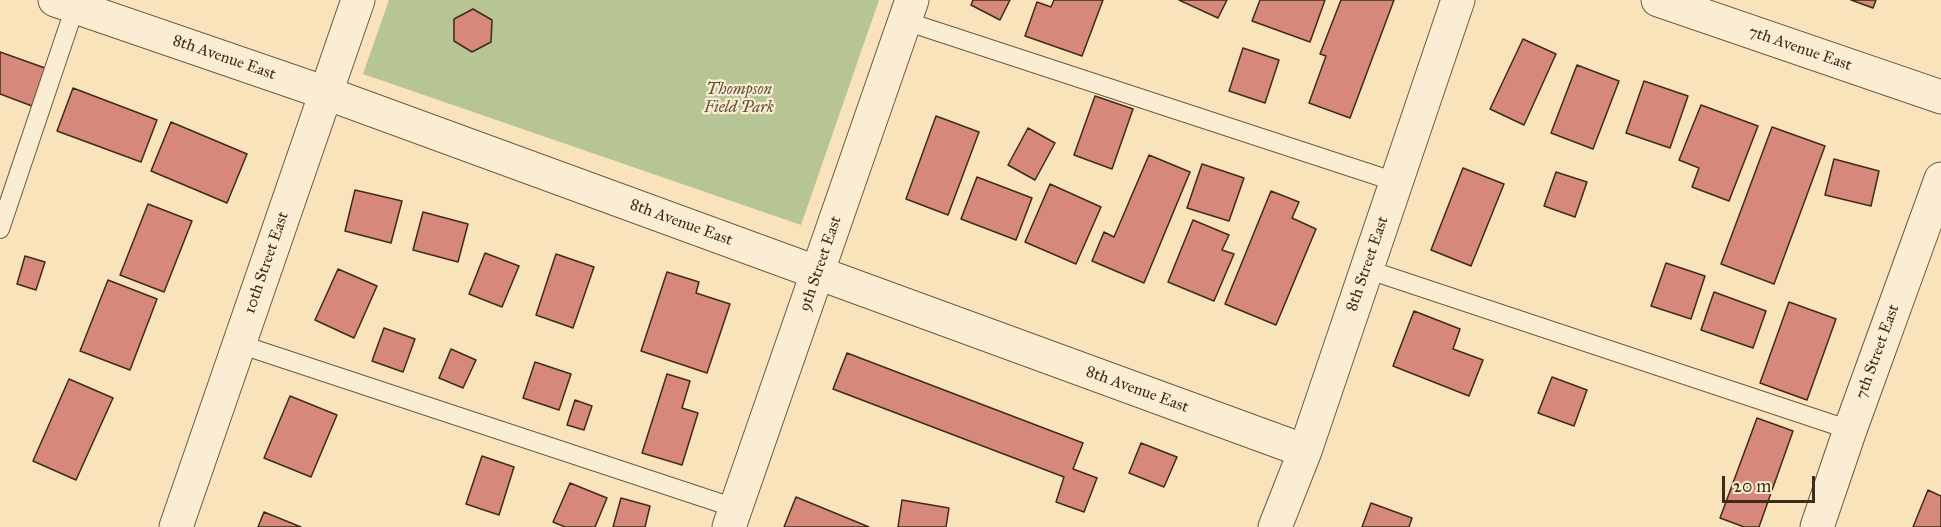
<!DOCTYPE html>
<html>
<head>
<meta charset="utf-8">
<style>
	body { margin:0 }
	#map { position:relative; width:1941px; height:527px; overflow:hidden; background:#f9e3bb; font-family:"IM FELL Great Primer",serif }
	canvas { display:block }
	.scale { position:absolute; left:1722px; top:476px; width:93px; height:27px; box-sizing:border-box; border:3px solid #3f2b1a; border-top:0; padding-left:8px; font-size:18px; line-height:21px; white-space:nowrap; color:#3f2b1a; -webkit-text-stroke:4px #fbedd3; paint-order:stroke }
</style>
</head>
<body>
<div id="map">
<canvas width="1941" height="527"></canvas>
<div class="scale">20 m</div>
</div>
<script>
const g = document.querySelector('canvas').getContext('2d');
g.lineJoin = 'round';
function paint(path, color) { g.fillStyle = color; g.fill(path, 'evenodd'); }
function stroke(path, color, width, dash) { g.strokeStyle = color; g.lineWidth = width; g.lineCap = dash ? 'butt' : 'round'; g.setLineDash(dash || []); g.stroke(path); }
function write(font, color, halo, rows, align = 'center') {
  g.font = font + ' "IM FELL Great Primer",serif'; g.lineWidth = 4.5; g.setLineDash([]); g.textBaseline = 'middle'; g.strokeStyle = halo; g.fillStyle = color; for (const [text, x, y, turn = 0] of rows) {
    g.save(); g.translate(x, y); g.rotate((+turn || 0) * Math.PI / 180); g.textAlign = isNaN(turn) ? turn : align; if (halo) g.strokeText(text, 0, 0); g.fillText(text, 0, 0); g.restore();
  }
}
const green = new Path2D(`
	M389,0H879L801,225L363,74Z`);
const building = new Path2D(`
	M973,0H1010L1000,20L971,5Z
	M1054,0H1103L1082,56L1025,36L1037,2L1051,7Z
	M1179,0H1227L1218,18Z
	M1260,0H1325L1310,42L1252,21Z
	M1341,0H1394L1350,118L1309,103L1326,56L1320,54Z
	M1851,0H1876L1873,8Z
	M473,9L492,20L491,42L472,52L454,41V19Z
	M1523,39L1556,54L1524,125L1490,109Z
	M1243,48L1279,60L1265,103L1229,91Z
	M0,52L45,68L32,106L0,94Z
	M1577,65L1619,81L1593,149L1551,133Z
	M1644,81L1688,96L1670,148L1626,133Z
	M73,88L157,120L141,162L57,131Z
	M1095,96L1133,109L1112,169L1074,155Z
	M1701,105L1758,126L1729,201L1692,187L1699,168L1679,160Z
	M936,116L979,132L948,215L906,199Z
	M171,122L247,154L227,203L151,171Z
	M1772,127L1825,146L1774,284L1721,264Z
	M1028,128L1055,143L1035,180L1008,165Z
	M1149,155L1190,172L1144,283L1092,261L1104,232L1114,237Z
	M1834,159L1879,171L1871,206L1825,195Z
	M1202,164L1244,178L1229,221L1187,208Z
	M1463,168L1504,184L1471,266L1431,250Z
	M1556,172L1587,182L1575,217L1544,206Z
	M977,177L1032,198L1016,240L961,219Z
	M1050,184L1101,207L1076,264L1025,242Z
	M355,190L402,201L391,243L345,231Z
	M1271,191L1299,202L1292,218L1316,229L1276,325L1225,304Z
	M148,204L192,221L164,292L120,275Z
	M423,212L468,224L458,262L413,250Z
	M1193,220L1229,235L1222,250L1234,254L1214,301L1168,282Z
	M485,253L519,266L502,307L469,294Z
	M556,254L594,267L573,328L536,315Z
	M25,256L45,262L36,290L17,284Z
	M1666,263L1705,276L1691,319L1651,306Z
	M338,269L377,286L354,338L315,320Z
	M667,272L699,282L696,293L730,304L707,373L641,351Z
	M108,280L157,299L130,370L80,351Z
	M1714,292L1766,311L1753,348L1701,330Z
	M1789,302L1836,319L1807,400L1760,383Z
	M1414,311L1460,329L1453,349L1483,360L1469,396L1393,366Z
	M384,328L415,339L403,372L372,361Z
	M451,349L476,360L463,388L439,378Z
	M847,353L1083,443L1073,469L1097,478L1084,512L1056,502L1064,477L833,389Z
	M535,362L571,374L559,410L523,398Z
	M667,374L690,381L682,408L698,413L682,465L642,453Z
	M1552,377L1587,390L1574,426L1538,413Z
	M69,379L113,398L76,480L33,461Z
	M290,396L337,415L311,477L264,458Z
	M575,400L592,406L584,430L567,425Z
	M1757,418L1793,431L1759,527H1744L1720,518Z
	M1141,443L1177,457L1164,487L1129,473Z
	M482,456L514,467L499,515L466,504Z
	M570,483L607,498L595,527H565L553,522Z
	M1928,490L1941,496V527H1913Z
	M796,497L869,527H784Z
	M621,498L650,506L645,527H613Z
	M902,500L949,508L946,527H898Z
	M1371,503L1412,518L1409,527H1362Z
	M264,512L301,527H258Z`);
const service = new Path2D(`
	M905,21L1396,182
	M0,229L75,7
	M1366,269L1850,430
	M239,344L735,508`);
const minor = new Path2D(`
	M55,0L326,93L1305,451
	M1658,0L1941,97
	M176,527L358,0
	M729,527L912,0
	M1275,527L1305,451L1458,0
	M1817,527L1850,430L1941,179`);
const streetNames = [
	["7th Avenue East",1800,49,19],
	["8th Avenue East",224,58,19],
	["8th Avenue East",681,223,20],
	["10th Street East",267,263,-71],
	["9th Street East",821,264,-71],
	["8th Street East",1368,264,-71],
	["7th Street East",1878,352,-70],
	["8th Avenue East",1137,390,20]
];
const parkNames = [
	["Thompson",739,90],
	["Field Park",739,108]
];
paint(green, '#b7c595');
paint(building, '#d6887b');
stroke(building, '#3f2b1a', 1.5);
stroke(service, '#6e5942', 20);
stroke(minor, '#6e5942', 35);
stroke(service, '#fbedd3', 18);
stroke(minor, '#fbedd3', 33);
write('16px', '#3f2b1a', '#fbedd3', streetNames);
write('italic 16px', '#5d5239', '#fbedd3', parkNames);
</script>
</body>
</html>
